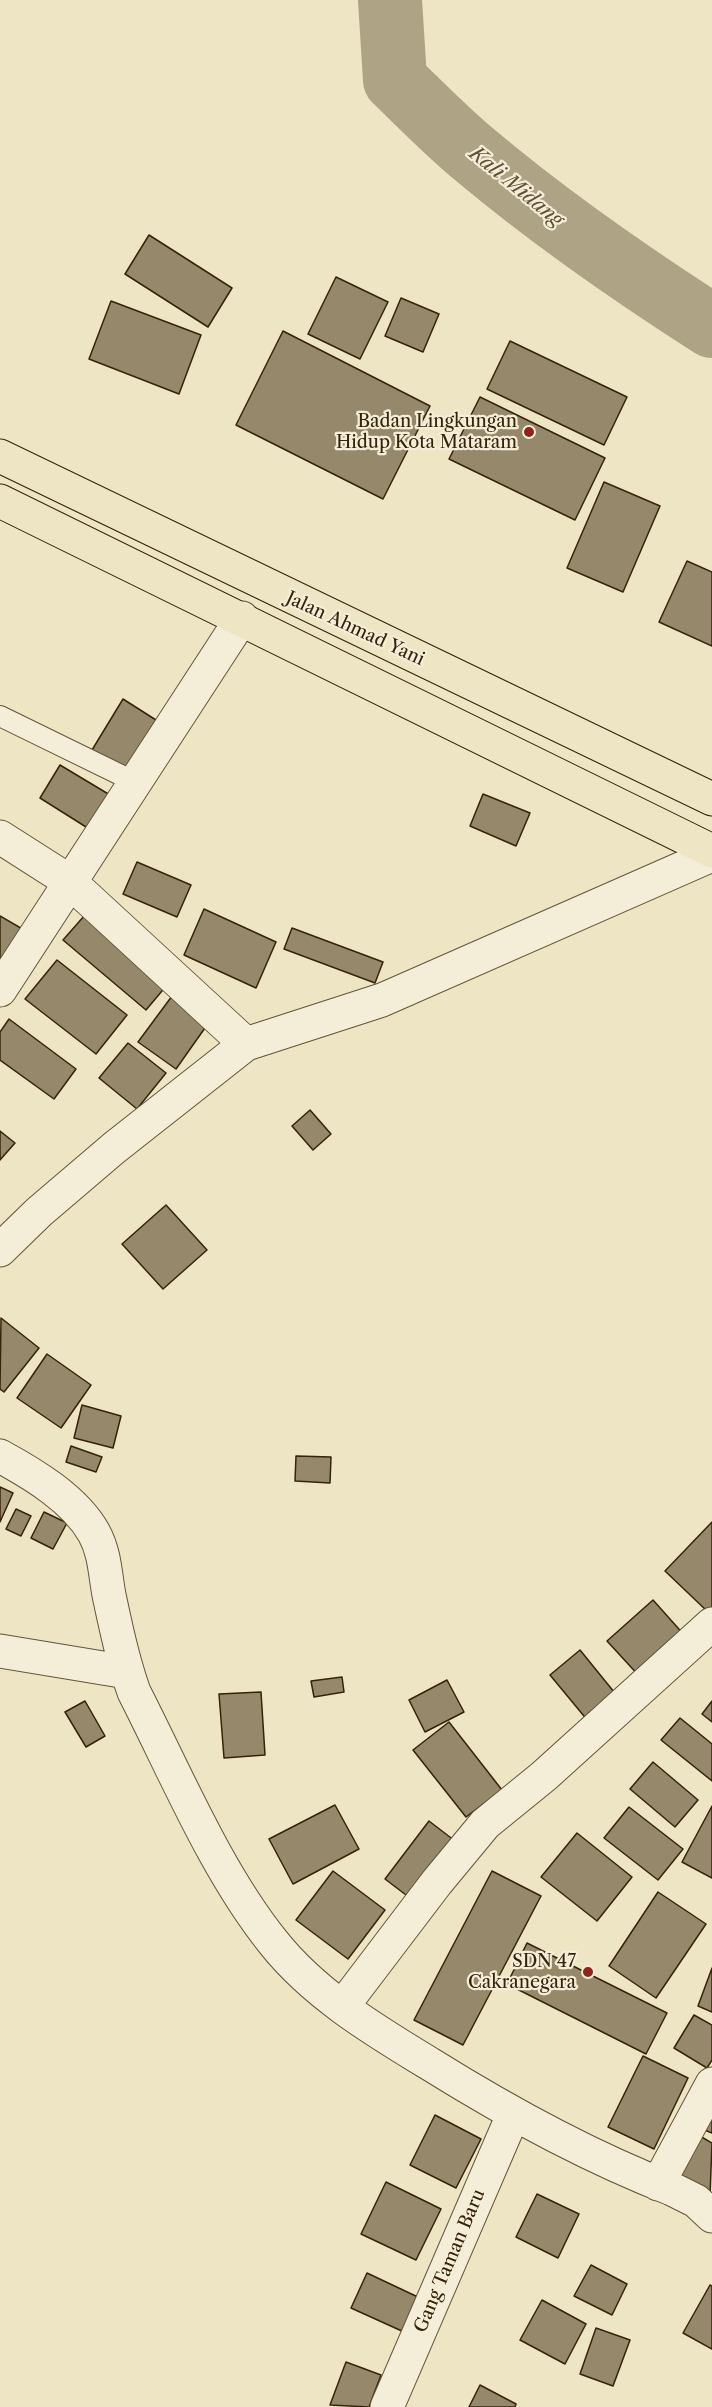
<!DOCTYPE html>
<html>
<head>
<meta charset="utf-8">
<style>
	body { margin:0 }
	canvas { display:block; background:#eee5c4 }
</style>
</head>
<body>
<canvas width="712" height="2407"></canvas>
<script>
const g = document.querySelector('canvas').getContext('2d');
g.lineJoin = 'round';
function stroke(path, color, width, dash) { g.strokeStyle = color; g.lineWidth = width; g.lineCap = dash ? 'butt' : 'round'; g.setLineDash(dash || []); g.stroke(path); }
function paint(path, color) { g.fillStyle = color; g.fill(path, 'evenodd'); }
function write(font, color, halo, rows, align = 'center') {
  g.font = font + ' "Libre Caslon Text",serif'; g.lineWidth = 4.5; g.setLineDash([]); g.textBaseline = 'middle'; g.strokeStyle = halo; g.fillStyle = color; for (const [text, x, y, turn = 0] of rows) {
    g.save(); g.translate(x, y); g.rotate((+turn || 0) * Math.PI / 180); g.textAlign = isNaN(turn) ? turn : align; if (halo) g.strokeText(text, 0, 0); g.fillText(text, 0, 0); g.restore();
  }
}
const river = new Path2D(`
	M390,0L395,80C421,105 447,132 475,155C550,218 629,273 712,326`);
const building = new Path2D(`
	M149,235L232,288L208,327L125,274Z
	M336,277L388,302L360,359L308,334Z
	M401,298L439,314L423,352L385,336Z
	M111,301L201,335L179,394L89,359Z
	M283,331L430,406L383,499L236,425Z
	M510,341L627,397L604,445L487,389Z
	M480,397L605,458L575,520L449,459Z
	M604,482L660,506L623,592L567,568Z
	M687,561L712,572V646L659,622Z
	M123,699L156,720L125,771L92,750Z
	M60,765L115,798L94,832L40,798Z
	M483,794L530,813L516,846L470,826Z
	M137,862L191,885L177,917L123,894Z
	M204,909L276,942L256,988L184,955Z
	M85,915L167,985L146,1010L63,940Z
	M0,916L31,934L0,984Z
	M292,928L383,962L375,983L284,949Z
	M57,960L127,1015L96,1054L25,999Z
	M175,992L212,1018L176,1069L138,1042Z
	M9,1019L76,1069L54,1099L0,1060V1032Z
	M128,1043L166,1073L137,1109L99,1078Z
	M310,1110L331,1134L313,1150L292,1126Z
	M0,1131L15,1143L0,1160Z
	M166,1205L207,1250L163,1289L122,1244Z
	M1,1318L39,1348L4,1392L0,1389Z
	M47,1354L91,1385L61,1428L17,1398Z
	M82,1405L121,1416L113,1448L74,1438Z
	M71,1446L102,1457L96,1472L66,1462Z
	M296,1456L331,1457L330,1483L295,1481Z
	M0,1487L13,1493L0,1522Z
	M16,1509L31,1516L21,1536L6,1529Z
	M44,1512L67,1523L53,1549L31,1538Z
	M712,1522V1608L708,1612L665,1571Z
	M653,1600L686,1637L641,1678L607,1641Z
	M580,1650L623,1703L593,1727L550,1675Z
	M342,1677L344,1692L314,1697L311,1681Z
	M447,1680L464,1712L425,1732L409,1700Z
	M261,1692L265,1755L224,1758L219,1694Z
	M85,1701L105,1736L86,1747L65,1712Z
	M712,1701V1722L702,1714Z
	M680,1718L712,1744V1781L661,1740Z
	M449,1722L502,1790L466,1817L413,1750Z
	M653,1762L698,1800L675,1827L630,1789Z
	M335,1805L359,1849L293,1884L269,1839Z
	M712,1806V1878L682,1862Z
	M629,1807L683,1849L658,1880L604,1838Z
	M429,1821L455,1841L410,1898L385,1879Z
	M577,1833L632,1877L597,1921L541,1877Z
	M333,1871L385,1910L348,1959L296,1920Z
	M492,1871L541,1896L463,2045L414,2020Z
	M658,1892L706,1924L656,1998L609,1966Z
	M527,1943L667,2013L646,2054L507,1984Z
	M712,1968V2012L698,2006Z
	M694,2015L712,2025V2060L707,2068L674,2048Z
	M643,2056L688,2078L654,2149L608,2127Z
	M712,2103V2133L702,2129Z
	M435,2115L481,2139L456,2188L410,2165Z
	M700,2136L712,2143L710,2196L677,2181Z
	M386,2182L441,2209L416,2260L361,2234Z
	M537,2194L579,2214L558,2258L516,2237Z
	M591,2265L627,2284L612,2315L574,2296Z
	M367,2273L420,2298L404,2332L351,2308Z
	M710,2285L712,2286V2349L683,2333Z
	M542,2300L586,2324L565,2364L520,2340Z
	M596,2328L630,2340L613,2386L580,2374Z
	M346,2362L381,2375L369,2407L330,2405Z
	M480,2385L516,2404L515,2407H469Z`);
const service = new Path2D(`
	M0,716L135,782`);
const minor = new Path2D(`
	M0,837L69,881L246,1044
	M0,990L242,618
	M0,1250L39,1212L114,1148L246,1044L382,1000L712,855
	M0,1456C33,1474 75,1499 94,1533C105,1553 105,1574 109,1595C116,1628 123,1661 134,1692C176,1774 216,1871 273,1942C314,1994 374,2030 430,2064C507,2112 587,2156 672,2189L696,2201L712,2216
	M0,1651L127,1672
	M342,2007L437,1882L485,1824L544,1776L712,1624
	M658,2184L712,2084
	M387,2407L513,2115`);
const trunk = new Path2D(`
	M0,456L712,799
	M0,501L712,851`);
const markers = [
	[529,432,6,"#8f2418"],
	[588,1972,6,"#8f2418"]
];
const poiNames = [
	["Badan Lingkungan",517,422],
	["Hidup Kota Mataram",517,443],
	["SDN 47",576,1962],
	["Cakranegara",576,1983]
];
const streetNames = [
	["Jalan Ahmad Yani",355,629,25],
	["Gang Taman Baru",450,2261,-67]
];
const waterNames = [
	["Kali Midang",516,187,39]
];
stroke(river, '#afa385', 64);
paint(building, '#96886b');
stroke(building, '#36230a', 1.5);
stroke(service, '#645438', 22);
stroke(minor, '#645438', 35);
stroke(trunk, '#36230a', 35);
stroke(service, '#f4eed9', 20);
stroke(minor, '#f4eed9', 33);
stroke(trunk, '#eee5c4', 33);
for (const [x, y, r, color] of markers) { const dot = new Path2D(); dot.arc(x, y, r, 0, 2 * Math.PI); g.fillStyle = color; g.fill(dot); stroke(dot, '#f4eed9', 2); }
write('18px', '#36230a', '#f4eed9', poiNames, 'right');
write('18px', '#36230a', '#f4eed9', streetNames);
write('italic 20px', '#605035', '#f4eed9', waterNames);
</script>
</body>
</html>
